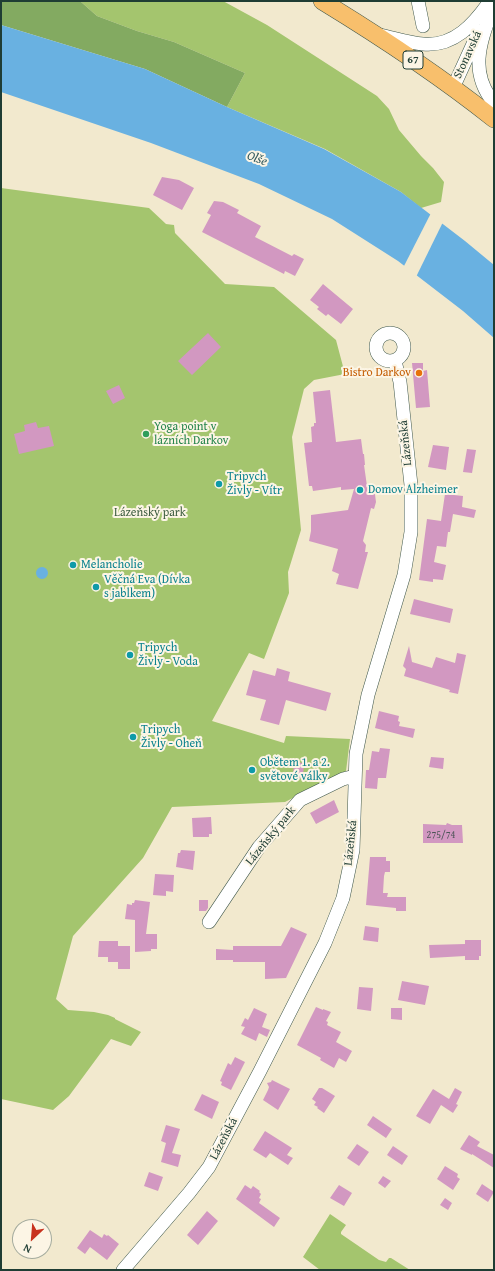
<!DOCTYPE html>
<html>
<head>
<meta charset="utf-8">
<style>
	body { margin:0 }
	#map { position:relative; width:495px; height:1271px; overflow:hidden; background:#f2e9ce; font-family:"Gentium Book Plus",serif }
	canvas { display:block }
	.frame { position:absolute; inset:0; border:2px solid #1f3d34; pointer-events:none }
	.north { position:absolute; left:12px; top:1219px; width:40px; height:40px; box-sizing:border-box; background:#fcf5e5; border:1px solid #a4ab9e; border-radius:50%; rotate:206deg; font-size:11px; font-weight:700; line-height:16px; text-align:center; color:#1f3d34 }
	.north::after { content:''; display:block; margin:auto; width:14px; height:18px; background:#c8321e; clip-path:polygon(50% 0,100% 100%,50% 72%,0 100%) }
</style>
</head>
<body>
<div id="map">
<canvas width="495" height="1271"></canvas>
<div class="frame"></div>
<div class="north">N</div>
</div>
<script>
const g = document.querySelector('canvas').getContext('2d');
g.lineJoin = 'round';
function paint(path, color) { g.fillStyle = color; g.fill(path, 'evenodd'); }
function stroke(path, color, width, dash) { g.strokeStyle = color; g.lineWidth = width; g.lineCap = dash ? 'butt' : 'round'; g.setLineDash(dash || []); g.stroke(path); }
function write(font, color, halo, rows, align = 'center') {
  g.font = font + ' "Gentium Book Plus",serif'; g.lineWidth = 4; g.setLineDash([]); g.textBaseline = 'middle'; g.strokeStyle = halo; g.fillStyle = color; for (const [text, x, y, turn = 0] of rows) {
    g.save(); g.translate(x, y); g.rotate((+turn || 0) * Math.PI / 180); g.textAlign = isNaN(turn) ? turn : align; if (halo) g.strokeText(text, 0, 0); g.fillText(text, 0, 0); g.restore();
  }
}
const green = new Path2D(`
	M80,1H223L267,25L377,96L389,109L399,130L421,156L433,168L444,182L441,202L421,208L401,192L325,149L227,107L245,73L174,42L137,31L97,16Z
	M1,188L149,208L166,224L174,225L175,233L225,284L274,287L336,340L345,374L314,380L304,389L292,437L301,530L288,572L289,593L264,659L249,653L212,721L284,743L286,736L350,739L346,771L285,802L172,807L143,858L73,936L56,999L68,1010L94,1012L108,1015L115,1018V1019L141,1032L131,1046L111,1039L69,1096L53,1110L1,1099Z
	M330,1214L346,1225L341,1232V1234L379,1260L386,1262L389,1258H391L410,1270H320L303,1257Z`);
const forest = new Path2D(`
	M1,1H80L97,16L137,31L174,42L245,73L227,107L145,69L1,25Z`);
const water = new Path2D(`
	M1,25L145,69L227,107L324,149L401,192L465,241L494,265V338L463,311L398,261L332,219L259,184L151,143L1,92Z
	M36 573a6 6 0 1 1 12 0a6 6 0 1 1-12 0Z`);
const pier = new Path2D(`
	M431,213L443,222L416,277L403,268Z`);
const building = new Path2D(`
	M162,177L179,180L194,188L182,210L153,195Z
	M214,201L223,202L239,210L237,213L261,226L255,237L292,256L294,254L304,259L295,276L285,271L284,274L202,232L211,215L207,213Z
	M323,284L353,309L341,324L328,314L326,316L317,309L319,307L310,300Z
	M208,333L221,347L192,375L178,361Z
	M412,363H423V371L427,370L430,407L416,408Z
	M119,385L125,398L113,404L106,391Z
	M330,390L336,442L361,439L363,454H364L365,465H364L367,486H368V488L374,487L376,502L374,509L371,508L363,541L366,545L365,552H368L358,589L336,584L339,574L332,571L338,549L309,541L311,531V515L348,510L354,489L341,490V487L313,491L312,486H309L304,443L312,442L311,427L314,426V423H316L313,392Z
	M36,422L38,428L49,426L54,446L19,454L14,434L25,431L24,425Z
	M433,445L449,447L446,470L428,467Z
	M467,449L476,450L472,473L463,472Z
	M445,494L463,496L462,507L476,510L474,518L453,514L450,532H448L446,547L437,546L434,562L446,565L443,580L433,579V582L419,580L427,519L441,521Z
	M414,599L453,609L450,623L410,614Z
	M409,646L412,662L432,668L436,657L455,663L457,653L466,655L458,694L449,692L450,690L404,676L406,669L403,666Z
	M277,668L290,672L288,681L331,693L326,711L286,700L279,725L260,720L266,700L246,695L253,670L275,676Z
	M379,711L399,716L398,721L400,722L399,726L415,729L413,738L375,728Z
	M380,748L390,749L386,778H378L377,789L365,788L366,770H369L372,751L379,752Z
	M431,757L444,758L443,769L429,767Z
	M294,762L304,763L303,776L299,779H296L293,775Z
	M334,800L339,812L316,824L310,813Z
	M211,817L212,834H209V837H193L192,818Z
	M447,823L452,825H462L463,843H423V824L446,825Z
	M181,850L195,851L193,870L176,867L178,853H180Z
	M370,857H386V861H390V872H385L384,876L383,893H388L387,897H406V911H396V908L366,905Z
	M155,874L174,875L173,892L166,891V896L153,895Z
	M135,900L150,902L146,934H157V949H151V951L135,952V920L125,919L127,904L132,905V903H134Z
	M199,900H208V908L206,911H199Z
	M365,926L379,928L378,942L363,940Z
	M291,927L307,934L286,978L265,979V962H233V960H216V949L233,950V946H281Z
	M465,940H481V956H479V960H465V956L430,958L429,945L465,944Z
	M99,941H118V946H130V969H118V962H108V957H98Z
	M402,981L429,986L425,1005L398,1000Z
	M359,987L373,988L371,1011L357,1009Z
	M316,1007L323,1010V1009L331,1012L326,1021L328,1022L327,1025L341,1032L336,1042L352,1051L346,1062L339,1058L334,1068L320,1060L321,1058L297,1045Z
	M254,1008L267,1014L262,1027L270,1030L267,1037L259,1033L256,1041L241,1034L245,1027L241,1026L245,1018L248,1020Z
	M391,1008H402V1020L391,1019Z
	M235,1057L245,1062L231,1090L221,1085L222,1082L220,1081L228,1063L231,1065Z
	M272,1080L290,1089L278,1110L263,1100L268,1090L269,1087L267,1083L271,1082Z
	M319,1088H322L335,1096L324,1113L317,1108L318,1107L314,1105L316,1102L312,1099Z
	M455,1088L462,1092L456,1104L458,1105L453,1113L441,1105L430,1124L416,1116L433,1089L449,1099Z
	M202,1094L219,1102L212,1119L194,1110Z
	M373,1116L392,1129L386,1138L367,1125Z
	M166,1125L180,1129L172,1153L181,1155L178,1167L161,1162L166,1143L161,1141Z
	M265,1131L292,1148L287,1155L293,1158L288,1165L270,1153L266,1158L253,1150Z
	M469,1135L480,1142L477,1146L494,1155V1168L472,1154V1155L460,1149Z
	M357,1144L369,1152L359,1166L347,1158Z
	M393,1146L408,1156L402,1165L387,1155Z
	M445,1166L458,1174L457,1177L460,1179L453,1190L437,1179Z
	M149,1172L163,1177L158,1191L144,1186Z
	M383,1176L391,1181L385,1188L378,1183Z
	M482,1184L494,1192L488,1202L476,1194Z
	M245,1185L251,1189L253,1186L260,1191L259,1192L261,1194L259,1198L261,1199L259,1203L280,1218L274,1227L236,1199Z
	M339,1185L352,1193L344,1206L330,1198Z
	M445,1198L452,1203L448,1210L440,1205Z
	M207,1211L218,1221L198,1245L187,1235Z
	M90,1230L102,1238L104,1234L107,1236L108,1235L119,1244L107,1260L90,1247L85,1254L77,1248Z`);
const minor = new Path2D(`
	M418,1L423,26
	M494,4C482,39 467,70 494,103
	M380,35C394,38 409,43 423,44C454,47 474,24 490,1
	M453,88L479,31
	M376 347a14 14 0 1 1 28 0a14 14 0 1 1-28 0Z
	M209,922L259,847L300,800L343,779L355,776
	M123,1270L189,1193L209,1167L260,1071L325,943L343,898L353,850L356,754L368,695L404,575L411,532V485L400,382L395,361`);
const major = new Path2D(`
	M322,1C381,37 440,76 494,119`);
const markers = [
	[419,373,4,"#e8710a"],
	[146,434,4,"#2e9e5b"],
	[219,484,4,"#0f9aa8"],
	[360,490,4,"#0f9aa8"],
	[73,565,4,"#0f9aa8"],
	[96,587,4,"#0f9aa8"],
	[130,655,4,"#0f9aa8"],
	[133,737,4,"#0f9aa8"],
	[252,770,4,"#0f9aa8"]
];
const numberNames = [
	["275/74",441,835]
];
const shields = [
	[413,60,20]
];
const shieldNames = [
	["67",413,60]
];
const streetNames = [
	["Stonavská",468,55,-65],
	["Lázeňská",406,443,-96],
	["Lázeňský park",271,836,-51],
	["Lázeňská",351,843,-84],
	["Lázeňská",224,1139,-62]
];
const foodNames = [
	["Bistro Darkov",411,373]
];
const leisureNames = [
	["Yoga point v",154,427],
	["lázních Darkov",154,441]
];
const cultureNames = [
	["Tripych",227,477],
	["Živly - Vítr",227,491],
	["Domov Alzheimer",368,490],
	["Melancholie",81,565],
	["Věčná Eva (Dívka",104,580],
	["s jablkem)",104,594],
	["Tripych",138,648],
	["Živly - Voda",138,662],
	["Tripych",141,730],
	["Živly - Oheň",141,744],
	["Obětem 1. a 2.",260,763],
	["světové války",260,777]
];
const parkNames = [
	["Lázeňský park",150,513]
];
const waterNames = [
	["Olše",257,159,21]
];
paint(green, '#a4c56e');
paint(forest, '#83aa61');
paint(water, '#69b1e1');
paint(pier, '#f2e9ce');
paint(building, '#d298c1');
stroke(minor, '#3f574b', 14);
stroke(major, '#3f574b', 18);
stroke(minor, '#fff', 13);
stroke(major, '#f8bf6c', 17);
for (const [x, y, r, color] of markers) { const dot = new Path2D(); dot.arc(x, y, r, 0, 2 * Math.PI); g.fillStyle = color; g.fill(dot); stroke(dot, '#fcf5e5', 1.5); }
write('10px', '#4c5457', null, numberNames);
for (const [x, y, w] of shields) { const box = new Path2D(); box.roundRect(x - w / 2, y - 9, w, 18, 3); g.fillStyle = '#fcf5e5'; g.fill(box); stroke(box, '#1f3d34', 1); }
write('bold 11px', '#1f3d34', null, shieldNames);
write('12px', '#1f3d34', '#fcf5e5', streetNames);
write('12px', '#c56008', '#fcf5e5', foodNames, 'right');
write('12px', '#27864d', '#fcf5e5', leisureNames, 'left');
write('12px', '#0d838f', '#fcf5e5', cultureNames, 'left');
write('12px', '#405f42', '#fcf5e5', parkNames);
write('italic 13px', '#325a5f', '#fcf5e5', waterNames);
</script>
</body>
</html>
